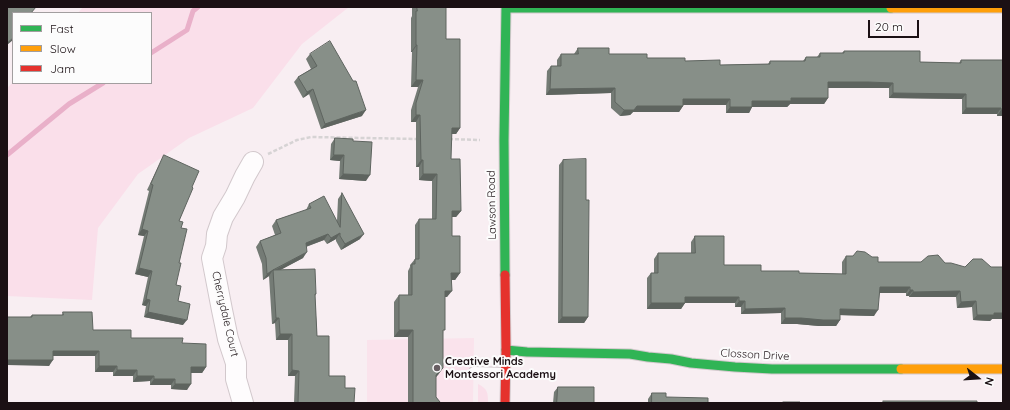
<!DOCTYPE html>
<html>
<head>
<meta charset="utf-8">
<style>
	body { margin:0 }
	#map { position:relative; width:1010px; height:410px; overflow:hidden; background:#f8eef2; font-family:Quicksand,sans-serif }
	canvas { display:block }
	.frame { position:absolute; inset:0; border:8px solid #1b1014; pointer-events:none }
	.legend { position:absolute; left:12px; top:12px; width:140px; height:72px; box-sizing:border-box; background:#fcfcfc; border:1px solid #a29e9f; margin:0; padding:5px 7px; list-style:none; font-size:12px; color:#1b1014 }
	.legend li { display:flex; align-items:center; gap:8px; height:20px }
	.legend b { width:20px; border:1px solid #a29e9f }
	.north { position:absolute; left:958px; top:358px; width:40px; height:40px; -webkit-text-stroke:3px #fcfcfc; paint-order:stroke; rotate:107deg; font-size:11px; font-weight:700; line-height:16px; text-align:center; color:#1b1014 }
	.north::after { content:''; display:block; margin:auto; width:14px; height:18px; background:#1b1014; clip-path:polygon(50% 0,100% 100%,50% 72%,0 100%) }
	.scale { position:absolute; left:868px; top:20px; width:51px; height:18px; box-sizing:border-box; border:2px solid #1b1014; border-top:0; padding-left:5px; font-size:12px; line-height:14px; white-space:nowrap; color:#1b1014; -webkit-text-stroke:3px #fcfcfc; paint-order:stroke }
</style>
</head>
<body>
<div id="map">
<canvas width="1010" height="410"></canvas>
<div class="frame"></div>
<ul class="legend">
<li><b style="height:5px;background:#30b455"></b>Fast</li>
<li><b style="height:5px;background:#ff9f0a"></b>Slow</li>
<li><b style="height:5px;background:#e5322d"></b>Jam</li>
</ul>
<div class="north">N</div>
<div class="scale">20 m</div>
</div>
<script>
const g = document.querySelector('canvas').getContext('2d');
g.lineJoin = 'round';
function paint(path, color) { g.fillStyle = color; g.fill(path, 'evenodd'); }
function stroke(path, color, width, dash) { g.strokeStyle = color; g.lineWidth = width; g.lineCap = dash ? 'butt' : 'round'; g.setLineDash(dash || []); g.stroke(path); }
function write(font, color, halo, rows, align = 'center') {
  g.font = font + ' Quicksand,sans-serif'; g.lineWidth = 4; g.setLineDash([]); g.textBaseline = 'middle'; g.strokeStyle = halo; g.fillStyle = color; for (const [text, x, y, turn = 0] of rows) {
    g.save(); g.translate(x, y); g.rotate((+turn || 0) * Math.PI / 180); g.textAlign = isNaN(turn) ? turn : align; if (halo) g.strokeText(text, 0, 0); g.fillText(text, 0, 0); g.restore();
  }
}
const built = new Path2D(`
	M474,338L473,403H367V340Z`);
const green = new Path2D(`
	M83,7H349L302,44L253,108L189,138L138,174L98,228L92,300L7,296V88L13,82V83H151V13H78Z
	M478,384C488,389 488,393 488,403H478Z`);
const stream = new Path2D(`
	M151,53L187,30L193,11L198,7
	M7,155L69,104L103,83`);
const path = new Path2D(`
	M449,139L480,140
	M268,154L297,140L311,137L418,139`);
const lane = new Path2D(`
	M474,372L505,373`);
const street = new Path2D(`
	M243,403L236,379V363L228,339L222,310L212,258L216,246L217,234L223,217L235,197L245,176L253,162`);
const fast = new Path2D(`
	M506,8H891
	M505,275L504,140L506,7
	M506,350L527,352L630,354L648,357L671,359L691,363L735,367L772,369H901`);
const slow = new Path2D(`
	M891,8H1003
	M901,369H1003`);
const jam = new Path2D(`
	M505,403L506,350L505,275`);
const wall = new Path2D(`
	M412,7H446V39L460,128L456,134H451V159L461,211L456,217H452V236L460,273L455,280H452L447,297H445L443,334V368L436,377V397L439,403H408V337H394V302L399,295H408V271L410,267V265L415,259V225L419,219H432V181L419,180V167H416V122H411V110L418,87H411L412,52H411V18L412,16Z
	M578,48L609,54L647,58L685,61L720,65L768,64L770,61H803L806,57H817L820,53H842L844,51L920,62L959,63L961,60H1003V116H997V114H962V99L889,98V88H828V98L824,104H790L787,107H752L749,113H726V105H683V106L679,112H633L630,115L620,116L611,108V93L546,95L547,71L551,66H557V60L561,54H574Z
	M310,54L362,116L321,129L309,94L303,98L294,82L298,77L311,69L306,59Z
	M335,138L353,141L366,181L339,179L340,161L330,160L331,144Z
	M164,155L192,187L179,221L181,228L179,263L176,285L178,301L183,325L144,317L146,306L142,305L148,277L135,274L144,236L138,235L149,191L147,190L161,161Z
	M563,160L588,317L584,323H558L559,165Z
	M342,193L360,239L341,250L336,241V239L327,244L324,240L306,247L303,258L280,270L316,294L315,296L317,336L329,376L345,388L354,403H294L295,376H288V340H276L275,323L272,324L269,276L263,280L262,264L256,247L260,241L275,235L272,226L276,220L306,210L309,204L337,221L338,199Z
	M695,236L724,265L761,271L799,273L842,274V262L846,256L878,262H921L938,255L992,319L990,321L973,320L972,307L957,308L956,297H909V296H906V293H879L874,316L840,315V320L836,326H819L797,324H781V313L741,314V307H735V303H685L681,309H647V278L651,273H654V259L658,253H691V242Z
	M63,312L93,330L131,338L182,343L206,367L202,373H191L187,390L171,389V385H150V381L133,382V376H113V372H95V356H53L49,366L30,317L32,315H62Z
	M558,387L594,403H553L554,392Z
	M652,393L666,397L708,403H648V399Z`);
const shadedWall = new Path2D(`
	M13,38V40L7,45V43Z
	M416,45H417L412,52H411Z
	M416,80H423L418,87H411Z
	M828,82H868L893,83L889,88H824Z
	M615,88L611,93L546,95L550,89Z
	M313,89L309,94L303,98L307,92Z
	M893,93L966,94L962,99L889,98Z
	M791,98H828L824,104H790L787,107H748L752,101Z
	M683,99H730L726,105H679Z
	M637,106H683L679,112H633L630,115L620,116L624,110Z
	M730,107H752L749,113H726Z
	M966,108H1001L997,114H962Z
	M366,110L362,116L321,129L325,124Z
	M1001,110H1003V116H997Z
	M416,115H420L416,122H411Z
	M452,128H460L456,134H447Z
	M334,155H344L340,161L330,160Z
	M421,160H423L419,167H416Z
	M343,174L370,175L366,181L339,179Z
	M423,174H437L432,181L419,180Z
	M452,211H461L456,217H447Z
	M142,229L148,231L144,236L138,235Z
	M340,233L336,239L327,244L331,238Z
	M328,234L324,240L302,248L306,243Z
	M364,234L360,239L341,250L345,244Z
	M307,252L303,258L273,274V271Z
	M139,268L152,271L148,277L135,274Z
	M273,270L269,276L263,280L267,274Z
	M451,273H460L455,280H447Z
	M880,287H910L906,293H876Z
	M910,290H913L909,296H906Z
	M445,291H452L447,297H441Z
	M960,291L956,297H909L913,292Z
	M685,297H739L735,303H681Z
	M146,299L150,300L146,306L142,305Z
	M739,301H745L741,307H735Z
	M976,301L972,307L957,308L961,302Z
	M651,303H685L681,309H647Z
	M785,308L781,313L741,314L745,309Z
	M840,309L878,310L874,316L836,315Z
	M148,312L187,320L183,325L144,317Z
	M994,313H1003V319H992L990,321L973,320L977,315Z
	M562,317H588L584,323H558Z
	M276,318H279L275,323L272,324Z
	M785,318H801L840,320L836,326H819L797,324H781Z
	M399,330H413L408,337H394Z
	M280,334H292L288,340H276Z
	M53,351H99L95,356H49Z
	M7,360H53L49,366L7,365Z
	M99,366H117L113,372H95Z
	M191,367H206L202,373H187Z
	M443,368L438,375L431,382L436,375Z
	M117,370H137L133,376H113Z
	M292,370L299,371L295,376H288Z
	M137,376H154L150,381L133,382Z
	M154,379H175L171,385H150Z
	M175,384H191L187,390L171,389Z`);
const building = new Path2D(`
	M7,7H36L31,13H13V38L7,43Z
	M417,7H446V39H460V128H452L451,159H460L461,211H452V236H460V273H451L452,291H445V330H443V368L436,375V397L440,402L439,403H413V330H399V295H412V264H415V259H419V219H436L437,174H423V160H421L420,115H416V103L423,80H416L417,45H416V11H417Z
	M330,41L353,81H356L366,110L325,124L313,89L307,92L298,77L317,66L310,54Z
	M578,48H609V54H647V58H685V61L720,60V65L770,64V61H805L806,57H820V53H844V51H920V62L961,63V60H1003V110H1001V108H966V94L893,93V83L868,82H828V98H791V101H752V107H730V99H683V106H637L634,110H624L615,102V88L550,89L551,66H561V54H578Z
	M335,138L353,139V141L372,142L370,175L343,174L344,155H334Z
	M164,155L199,171L192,187L193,188L179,221L183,222L181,228L187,229L179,263H181L176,285L181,286L178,301L190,304L187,320L148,312L150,300L146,299L152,271L139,268L148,231L142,229L153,185L151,184Z
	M586,159V200H589L588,317H562L563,160Z
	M342,193L364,234L345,244L340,236V233L331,238L328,234L306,243L307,252L273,270L315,269L316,294H315L317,336H329V376H345V388H355L354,403H298L299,371L292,370V334H280L279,318H276L273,270L267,274L266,258L260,241L281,233L276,220L311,208L309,204L324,196L340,227Z
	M695,236H724V265H761V271H799V273L846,274V256H853L857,251L865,252L872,257H878V262H921L928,256L938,255L945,263H951L965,267L973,259H982L991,267H1003V313H994V315H977L976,301L961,302L960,291L913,292V290H910V287H880L878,310L840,309V320H823L801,318H785V308L745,309V301H739V297H685V303H651V273H658V253H695Z
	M63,312H92L93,330H131V338H183L182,343L206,344V367H191V384H175V379H154V376H137V370H117V366H99V351H53V360H7V317H32V315H63Z
	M558,387H594V403H557Z
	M652,393H666V397L708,398V403H652Z
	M883,401H977V403H859H884Z
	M783,402H800V403H778H783Z`);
const markers = [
	[437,368,4,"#685e62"]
];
const streetNames = [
	["Lawson Road",492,205,-91],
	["Cherrydale Court",225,314,77],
	["Closson Drive",755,355,3]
];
const poiNames = [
	["Creative Minds",445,362],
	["Montessori Academy",445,375]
];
paint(built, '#fae3ec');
paint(green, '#fadfea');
stroke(stream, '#e9b0c9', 5);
stroke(lane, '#d2c8cc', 12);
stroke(street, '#d2c8cc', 22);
stroke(fast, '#d2c8cc', 11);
stroke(slow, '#d2c8cc', 11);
stroke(jam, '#d2c8cc', 11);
stroke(path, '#d6d3d4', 2.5, [4, 2]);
stroke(lane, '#fefcfd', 10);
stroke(street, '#fefcfd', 20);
stroke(fast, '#30b455', 9);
stroke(slow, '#ff9f0a', 9);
stroke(jam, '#e5322d', 9);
paint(wall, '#747b75');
paint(shadedWall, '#5e645f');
paint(building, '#878f88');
stroke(building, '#5e645f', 1);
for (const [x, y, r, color] of markers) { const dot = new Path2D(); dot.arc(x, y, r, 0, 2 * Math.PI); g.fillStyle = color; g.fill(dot); stroke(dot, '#fcfcfc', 1.5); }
write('11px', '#1b1014', '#fcfcfc', streetNames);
write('bold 11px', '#1b1014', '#fcfcfc', poiNames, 'left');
</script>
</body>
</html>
